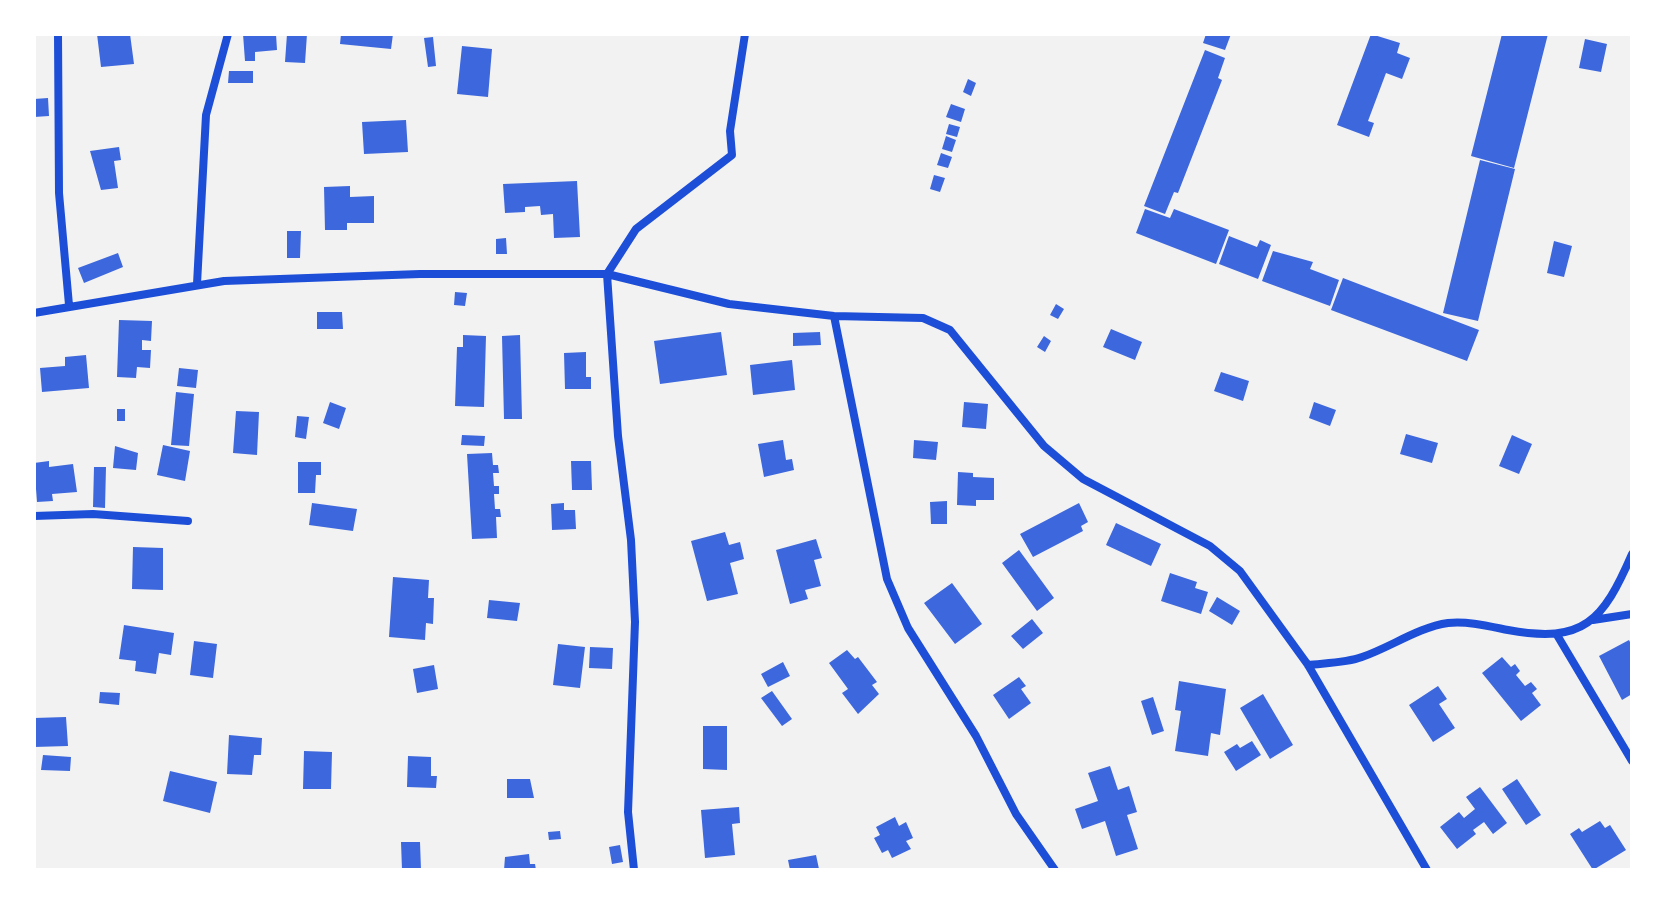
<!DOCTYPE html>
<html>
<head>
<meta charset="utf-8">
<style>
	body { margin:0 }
	#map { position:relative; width:1666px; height:904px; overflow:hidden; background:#f2f2f2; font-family:"DejaVu Sans",sans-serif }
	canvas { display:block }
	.frame { position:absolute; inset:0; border:36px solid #fff; pointer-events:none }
</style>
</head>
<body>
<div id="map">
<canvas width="1666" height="904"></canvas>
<div class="frame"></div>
</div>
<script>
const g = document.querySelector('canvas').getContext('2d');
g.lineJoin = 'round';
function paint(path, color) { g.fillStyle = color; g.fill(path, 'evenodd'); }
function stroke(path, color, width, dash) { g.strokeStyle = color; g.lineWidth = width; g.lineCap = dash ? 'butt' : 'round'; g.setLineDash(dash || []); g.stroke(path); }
const building = new Path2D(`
	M97,34H130L134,64L101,67Z
	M243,34H276L277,50L255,52V61H245Z
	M287,34H307L305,63L285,62Z
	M341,34H393L391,49L340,44Z
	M1206,34H1231L1225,50L1203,43Z
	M1371,34L1400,43L1397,53L1410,58L1402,79L1386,73L1368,121L1374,123L1369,137L1337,125Z
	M1502,34H1548L1514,168L1471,156Z
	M433,37L436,66L428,67L424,38Z
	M1585,39L1607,44L1601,72L1579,68Z
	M462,46L492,49L488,97L457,94Z
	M1205,50L1225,58L1218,78L1222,80L1178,193L1174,192L1165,214L1144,206Z
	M229,71H253V83H228Z
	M968,79L976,83L971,96L963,92Z
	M48,98L49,116L34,117V99Z
	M951,104L965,109L961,122L946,117Z
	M406,120L408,152L364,154L362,122Z
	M949,124L960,127L957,137L946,134Z
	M946,136L956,140L952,152L942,149Z
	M119,147L121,160L114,161L118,188L101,190L90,151Z
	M941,153L952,157L948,168L937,165Z
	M1480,160L1515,169L1478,321L1443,313Z
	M934,175L945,178L940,192L930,189Z
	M577,181L580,237L554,238L553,214L541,215L540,206L525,207V212L505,213L503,184Z
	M350,186V197L374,196V223H347V230H325L324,187Z
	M1145,209L1170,218L1174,209L1229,230L1216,264L1136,233Z
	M287,231H301L300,258H287Z
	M1229,236L1257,247L1260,240L1271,245L1258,279L1219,264Z
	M506,238L507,254H496V239Z
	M1554,241L1572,246L1564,277L1547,273Z
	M1273,251L1313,262L1310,269L1339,280L1330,306L1262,281Z
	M118,253L123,267L84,283L78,268Z
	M1343,278L1479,330L1467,361L1331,310Z
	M455,292L467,293L465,306L454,305Z
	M1056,304L1064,309L1058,319L1050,315Z
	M317,312H342L343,329H317Z
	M119,320L152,321L151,341L142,340V350H151L150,368L137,367L136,378L117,377Z
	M1111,329L1142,342L1135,360L1103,347Z
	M721,332L727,375L660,384L654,341Z
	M820,332L821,345L793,346V333Z
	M463,335L486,336L484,407L455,406L457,347H463Z
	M520,335L522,419H504L502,336Z
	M1044,336L1051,341L1045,352L1037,347Z
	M586,352V377H591V389H565L564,353Z
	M86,355L89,388L42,392L40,368L65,366V357Z
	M792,360L795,390L753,395L750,365Z
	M179,368L198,370L196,388L177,386Z
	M1221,372L1249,381L1243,401L1214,391Z
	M176,392L194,394L189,446L171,445Z
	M330,402L346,408L339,429L323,423Z
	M964,402L988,404L986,429L962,427Z
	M1314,402L1336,410L1330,426L1309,418Z
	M117,409H125V421H117Z
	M236,411L259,412L257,455L233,453Z
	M297,416L309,417L306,439L295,437Z
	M1406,434L1438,443L1432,463L1400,454Z
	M462,435L485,436L484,446L461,445Z
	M1512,435L1532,444L1519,474L1499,466Z
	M783,440L786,460L792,459L794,470L764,477L758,444Z
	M914,440L938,442L936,460L913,458Z
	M163,445L190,451L185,481L157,475Z
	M115,446L138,453L136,470L113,468Z
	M492,453L493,465H498L499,473H493L494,486H499V494H494L495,509H500L501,517H496L497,538L472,539L467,454Z
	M49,461V467L73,464L77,492L52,494L53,501L37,502L34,463Z
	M571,461H591L592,490H572Z
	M298,462H321V475H316L315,493H298Z
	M94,467H106L105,508L93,507Z
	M958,472L973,473V477L994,478V500H976V506L957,505Z
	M947,501V524H931L930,502Z
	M312,503L357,509L353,531L309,525Z
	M564,503V510H575L576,529L552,530L551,504Z
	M1079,503L1088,522L1081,526L1083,531L1033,557L1020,534Z
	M1116,523L1161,544L1151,566L1106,545Z
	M725,532L729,545L740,542L744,559L730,563L738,594L707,601L691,541Z
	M816,539L822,558L814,560L821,586L805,590L808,599L790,604L776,550Z
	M133,547L163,548V590L132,589Z
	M1019,550L1054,598L1037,611L1002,563Z
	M1170,573L1197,582L1195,588L1208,592L1201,614L1161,601Z
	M393,577L429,580L428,598H434L433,624L426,623L425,640L389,637Z
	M952,583L982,624L955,644L924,603Z
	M1217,597L1240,611L1232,625L1209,611Z
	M489,600L520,603L517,621L487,618Z
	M1032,619L1043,633L1023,649L1011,636Z
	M124,625L174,633L171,655L159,653L156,674L135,671L136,661L119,659Z
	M1629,640L1632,646V694L1622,700L1599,656Z
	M194,641L217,644L213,678L190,675Z
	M558,644L585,647L580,688L553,685Z
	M590,647L613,648L612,669L589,668Z
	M847,650L855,659L858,657L877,682L872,685L879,694L858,714L842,693L848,689L829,663Z
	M1502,657L1511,667L1515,664L1520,671L1516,675L1525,686L1531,682L1537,689L1532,693L1541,705L1521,721L1482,673Z
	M783,662L790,676L768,687L761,674Z
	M434,665L438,689L417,693L413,669Z
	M1019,677L1026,686L1021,689L1031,703L1009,719L993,695Z
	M1179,681L1226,689L1220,735L1211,733L1208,756L1175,751L1181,711L1175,710Z
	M1438,686L1447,699L1439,704L1455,728L1433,742L1409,705Z
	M772,691L792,719L782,726L761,698Z
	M100,692L120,693L119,705L99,703Z
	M1263,694L1293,745L1270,759L1240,708Z
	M1153,697L1164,731L1152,735L1141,701Z
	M66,717L68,746L34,747V718Z
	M703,726H727V770L703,769Z
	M229,735L262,738L261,755H254L252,775L227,774Z
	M1252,741L1261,755L1236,771L1224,752L1237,744L1240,748Z
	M304,751L332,752L331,789H303Z
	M43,755L71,757L70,771L41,770Z
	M408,756L431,757V776H437L436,788L407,787Z
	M1110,766L1118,790L1129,786L1137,812L1127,815L1138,849L1116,856L1105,821L1082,829L1075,809L1098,801L1088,773Z
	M170,771L217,782L210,813L163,801Z
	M507,779H530L534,798H507Z
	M1517,779L1541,815L1526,825L1502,789Z
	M1480,787L1507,823L1493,834L1484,822L1473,830L1476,834L1457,849L1440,827L1459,812L1464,818L1475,809L1466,797Z
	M739,807L740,823L732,824L735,855L705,858L701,810Z
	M895,817L899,826L906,822L913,838L906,841L911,849L892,858L888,850L882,853L874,838L880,835L876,827Z
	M1600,821L1605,828L1610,825L1626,850L1593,870L1570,834L1579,828L1582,832Z
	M560,831L561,839L549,840L548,832Z
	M401,842H420L421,870H402Z
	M620,845L623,862L612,864L609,847Z
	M529,854L530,864H535L536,870H504L505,857Z
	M816,855L819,869L790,870L788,860Z`);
const minor = new Path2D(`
	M58,34L59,193L69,305
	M197,284L206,115L228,34
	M34,313L224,281L420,274H607L636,229L732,155L730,131L745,34
	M834,316L887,579L908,628L976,736L1016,814L1055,870
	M34,516L93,514L188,521
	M1593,620L1632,614
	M1557,635L1632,761
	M1308,665C1325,663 1346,663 1362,657C1389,648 1419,627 1448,623C1468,621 1488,626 1508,630C1584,644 1603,621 1632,554
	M634,870L628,812L635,622L631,540L618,436L607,274L729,304L834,316L923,318L950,330L1044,446L1083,479L1210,546L1240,571L1308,665L1427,870`);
paint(building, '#3d67dc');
stroke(minor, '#1d4ed8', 8);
</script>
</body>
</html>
